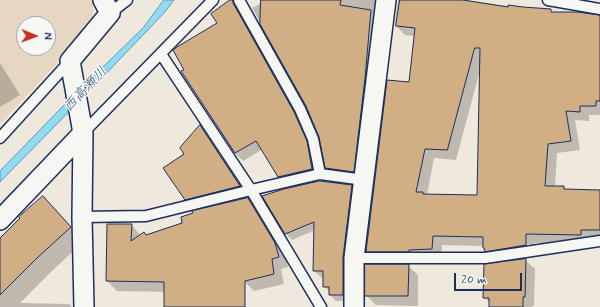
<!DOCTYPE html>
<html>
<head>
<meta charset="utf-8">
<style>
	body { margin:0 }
	#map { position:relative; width:600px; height:307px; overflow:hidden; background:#efe8dc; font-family:Mynerve,sans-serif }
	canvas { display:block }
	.north { position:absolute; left:16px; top:16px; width:40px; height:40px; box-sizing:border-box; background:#f6f6f2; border:1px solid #9ea6b7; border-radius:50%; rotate:91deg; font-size:11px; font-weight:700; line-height:16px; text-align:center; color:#1b2f5e }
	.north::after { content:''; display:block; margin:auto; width:14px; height:18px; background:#c8321e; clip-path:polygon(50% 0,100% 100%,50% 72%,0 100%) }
	.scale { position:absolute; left:454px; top:273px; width:68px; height:18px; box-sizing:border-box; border:2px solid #1b2f5e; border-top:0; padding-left:5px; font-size:12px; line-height:14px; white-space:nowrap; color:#1b2f5e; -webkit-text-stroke:3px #f6f6f2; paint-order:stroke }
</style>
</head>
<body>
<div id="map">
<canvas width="600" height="307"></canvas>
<div class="north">N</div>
<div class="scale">20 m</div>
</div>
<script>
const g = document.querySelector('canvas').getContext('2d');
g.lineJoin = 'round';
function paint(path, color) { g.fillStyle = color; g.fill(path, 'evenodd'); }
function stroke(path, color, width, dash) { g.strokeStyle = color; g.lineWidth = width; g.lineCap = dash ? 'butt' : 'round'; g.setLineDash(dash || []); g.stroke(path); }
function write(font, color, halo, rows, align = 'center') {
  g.font = font + ' Mynerve,"Klee One",sans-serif'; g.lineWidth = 3; g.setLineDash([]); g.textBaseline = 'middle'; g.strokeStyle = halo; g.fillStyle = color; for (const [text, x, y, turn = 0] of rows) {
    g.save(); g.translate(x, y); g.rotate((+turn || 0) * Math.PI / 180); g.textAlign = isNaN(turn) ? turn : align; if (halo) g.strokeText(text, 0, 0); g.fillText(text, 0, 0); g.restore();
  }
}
const built = new Path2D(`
	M0,0H94L93,20L81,38L0,124ZM24,24H48V48H24Z`);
const water = new Path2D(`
	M164,0H174L164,13L98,82L0,182V171L66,103L143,28Z`);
const shadow = new Path2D(`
	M232,0H233L240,7L302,121L314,150L320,177L287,185L278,177L263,149L243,161L235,153L186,70L219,23Z
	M267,0H340L341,1V0H391L363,181L336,177L326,168L320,136L307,106L252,8Z
	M398,0H467L600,20V115H589V121L575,120L580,150L557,153L555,187H564L567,190L600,191V239L590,244L535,243V255L495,261L485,251L484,246L442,245V258L377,261L367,251L410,83L415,36L405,35L395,25ZM479,74H480L478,196L427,195L434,158L456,160ZM531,244V246L492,251V249Z
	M0,63L20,95L0,107Z
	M200,127L210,136L249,196L195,209L185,199V155Z
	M352,186L358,192L349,301H336L330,295V292L324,286V277H321L314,271L315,230L292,240L286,234Z
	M43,197L57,211L84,241L51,272L20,303L69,304L72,307H0V240Z
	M247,199L258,209L285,254L288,267L281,269L284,284L254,291L244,281L233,293L117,291L107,281L131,225L141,235L147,236L184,223Z
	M525,260L535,269L534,306H532V307H490V303L484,297Z
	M408,266L418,275V306L376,305L366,295Z`);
const building = new Path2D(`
	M230,0H233V3L294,112L307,141L312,169L278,177L256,141L235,153L181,71L184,70L173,50L177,47L217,23L211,14Z
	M261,0H341L340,5L371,10L365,78L354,172L325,168L319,137L306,106L260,24Z
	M400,0H463L508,7V5L523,7L551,9V12H577L600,15V101H596V106H580V112L566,111L571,141L548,144L545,186H564V189L600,190V230H581V235L526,234V245L485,252L484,248H483V237L433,236L432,249L409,250V252H366L387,80L409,82L415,28L396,26ZM475,48H480L477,195L423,194V192H416L425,149L447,150Z
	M200,125L240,186L185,200L163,168L184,154L180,148Z
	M320,181L352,185L343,257V295H329V287H323V271H313L314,222L285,234L262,196L284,189Z
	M43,196L71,227L37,258L0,295V238L20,218L19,217Z
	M248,198L275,243L279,257L272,259L274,274L245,281V307H164V282L106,281L107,224H132L131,241L144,232L146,235L182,223L181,217L193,213L192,211Z
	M526,259L525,297H523V307H489V298H483L484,264Z
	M365,264H409L408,296H365Z`);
const service = new Path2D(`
	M239,0L300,109L313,139L320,174
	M548,0L600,9
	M110,13L127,0
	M161,54L251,190L321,307
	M83,133L213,0
	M0,138L70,61
	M82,217L146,216L251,190L320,174L364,180
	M354,258H485L600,241`);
const minor = new Path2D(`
	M0,220L83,133
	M84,307L82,217L83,133L70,61L110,13L103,0
	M354,307V258L386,0`);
const waterNames = [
	["西高瀬川",86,90,-46]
];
paint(built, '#e6d7c2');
paint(water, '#90dbf1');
stroke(water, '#6196b6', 1);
paint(shadow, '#0003');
paint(building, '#d1ae84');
stroke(building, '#1b2f5e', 1);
stroke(service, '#1b2f5e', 13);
stroke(minor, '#1b2f5e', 22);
stroke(service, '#f6f6f2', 10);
stroke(minor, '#f6f6f2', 19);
write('italic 14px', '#385a83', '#f6f6f2', waterNames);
</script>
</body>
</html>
